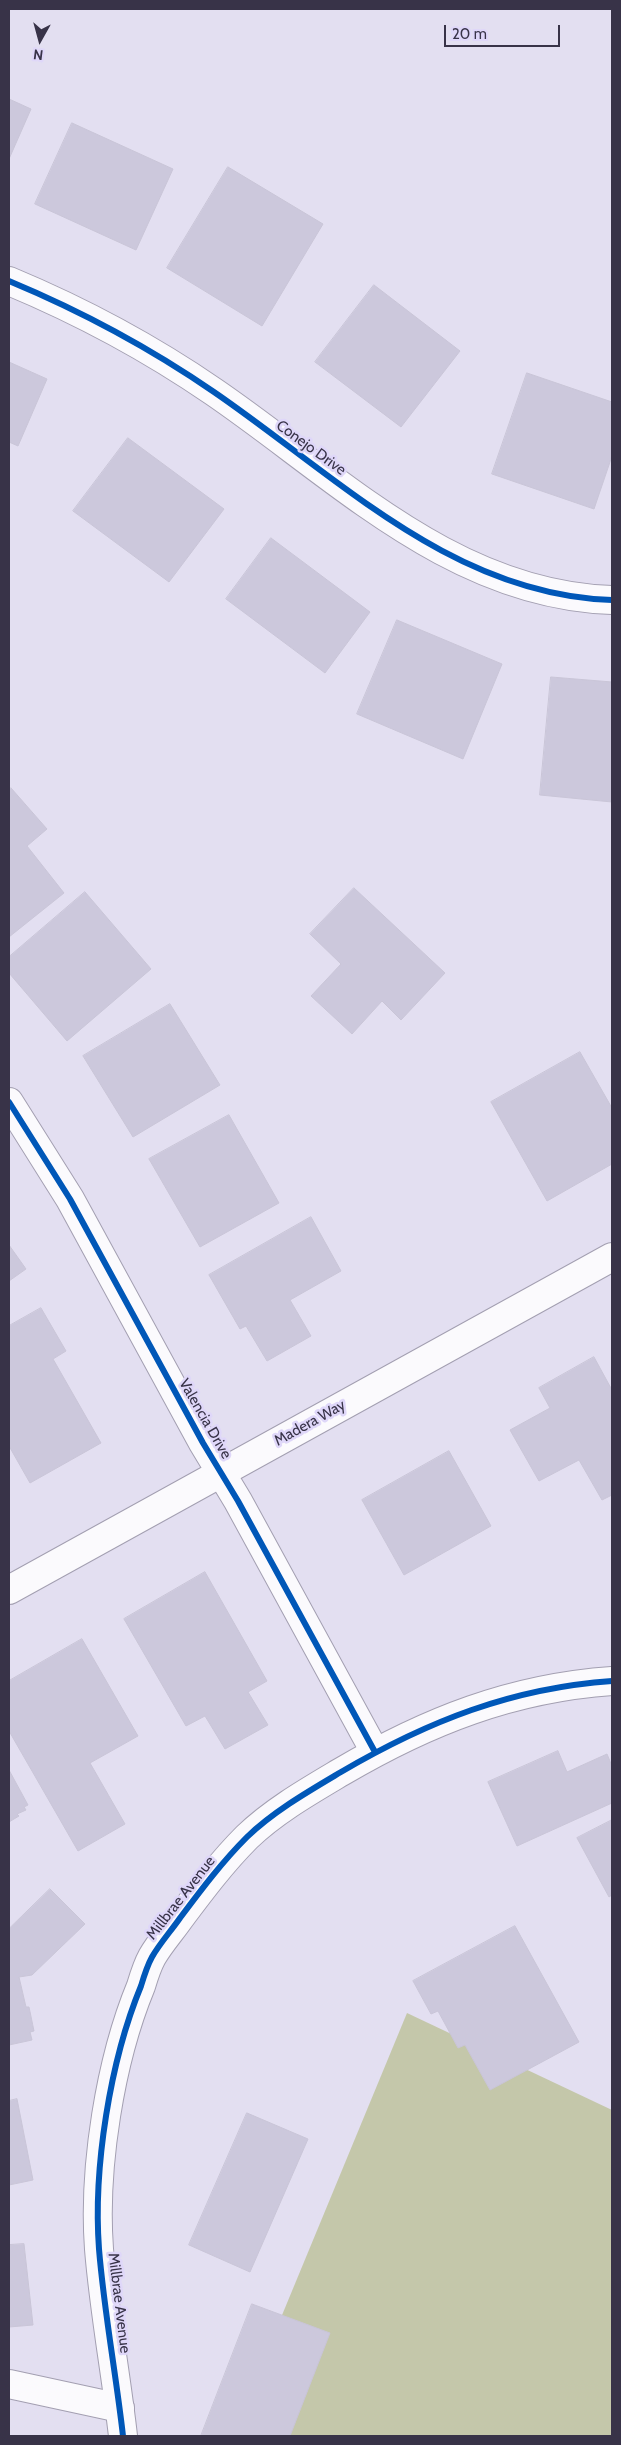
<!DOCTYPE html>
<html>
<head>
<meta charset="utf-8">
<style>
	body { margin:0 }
	#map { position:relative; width:621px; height:2445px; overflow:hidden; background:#e3dff1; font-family:Cabin,sans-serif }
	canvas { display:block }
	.frame { position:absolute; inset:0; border:10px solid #383348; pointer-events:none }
	.north { position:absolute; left:15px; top:15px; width:50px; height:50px; -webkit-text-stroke:4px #dfd7f9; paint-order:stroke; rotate:187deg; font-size:14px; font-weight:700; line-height:20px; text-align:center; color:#383348 }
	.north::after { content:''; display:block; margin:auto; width:18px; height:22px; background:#383348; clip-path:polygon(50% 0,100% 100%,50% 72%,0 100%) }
	.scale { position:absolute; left:444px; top:25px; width:116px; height:22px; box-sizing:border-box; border:2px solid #383348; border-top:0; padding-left:6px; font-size:15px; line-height:18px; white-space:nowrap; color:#383348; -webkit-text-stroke:4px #dfd7f9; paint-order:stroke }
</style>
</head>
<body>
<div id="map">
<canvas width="621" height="2445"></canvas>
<div class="frame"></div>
<div class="north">N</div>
<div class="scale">20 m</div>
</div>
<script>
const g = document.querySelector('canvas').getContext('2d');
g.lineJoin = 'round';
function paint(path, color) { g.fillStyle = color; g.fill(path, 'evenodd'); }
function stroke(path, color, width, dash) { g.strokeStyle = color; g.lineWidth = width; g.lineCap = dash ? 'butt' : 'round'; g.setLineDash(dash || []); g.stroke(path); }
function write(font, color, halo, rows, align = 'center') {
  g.font = font + ' Cabin,sans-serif'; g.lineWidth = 5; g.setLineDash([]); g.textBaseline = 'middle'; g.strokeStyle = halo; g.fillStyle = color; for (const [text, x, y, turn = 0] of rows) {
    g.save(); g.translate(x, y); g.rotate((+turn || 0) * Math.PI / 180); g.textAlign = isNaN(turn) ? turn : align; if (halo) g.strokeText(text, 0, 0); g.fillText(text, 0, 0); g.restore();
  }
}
const green = new Path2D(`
	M407,2013L612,2110V2436H232Z`);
const building = new Path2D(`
	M9,99L31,109L9,159Z
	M72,123L173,169L136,250L35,204Z
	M228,167L323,224L262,326L167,268Z
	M374,285L460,351L401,427L315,362Z
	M9,362L47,379L18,446L9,442Z
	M527,373L612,402V456L594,509L492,474Z
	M128,438L224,509L169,582L73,511Z
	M271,538L370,612L325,673L226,599Z
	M397,620L502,664L463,759L357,714Z
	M551,677L612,682V802L540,795Z
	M11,788L47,829L27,846L64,893L9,937V790Z
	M354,888L445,973L401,1020L382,1001L352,1034L311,996L341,964L310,934Z
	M85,892L151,969L67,1041L9,973V957Z
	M170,1004L220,1085L133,1137L83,1056Z
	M580,1052L612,1108V1164L547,1201L491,1102Z
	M229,1115L279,1203L200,1247L149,1159Z
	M311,1217L341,1271L290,1300L311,1336L267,1361L246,1326L240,1329L209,1275Z
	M9,1245L26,1269L9,1281Z
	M41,1308L66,1351L53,1359L101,1443L30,1483L9,1446V1326Z
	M594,1357L612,1390V1495L602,1500L579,1460L539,1481L510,1430L550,1408L539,1388Z
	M449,1451L491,1526L404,1575L362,1500Z
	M205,1572L267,1681L248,1692L268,1725L225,1749L205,1716L186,1726L124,1619Z
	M82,1639L138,1736L90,1763L125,1824L78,1851L9,1731V1681Z
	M558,1751L567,1772L607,1754L612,1766V1803L517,1846L488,1782Z
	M9,1770L28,1805L24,1807L26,1810L17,1814L19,1816L9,1822Z
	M612,1820V1895L609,1897L577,1838Z
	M50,1889L85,1924L32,1975L19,1977L26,2007H29L34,2031L30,2032L32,2040L9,2045V1929Z
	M515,1926L579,2042L490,2090L465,2045L458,2048L438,2011L431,2014L413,1981Z
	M17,2099L33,2180L9,2185V2101Z
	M247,2113L308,2139L250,2272L189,2245Z
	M24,2244L33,2325L9,2327V2245Z
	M252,2304L330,2333L290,2436H201Z`);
const street = new Path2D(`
	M9,281C81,311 150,348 214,392C338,477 453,595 612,600
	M9,1102L70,1199L203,1443L238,1501L375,1752
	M9,1590L612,1257
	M9,2384L120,2408`);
const secondary = new Path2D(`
	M123,2436C116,2374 104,2311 99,2249C93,2168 110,2061 141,1986C144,1976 147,1966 152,1957C160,1943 171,1931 180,1918C201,1890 222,1862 247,1837C274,1811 309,1791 341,1772C428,1721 512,1688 612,1681`);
const cycleway = new Path2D(`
	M9,281C81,311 150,348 214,392C338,477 453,595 612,600
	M9,1102L70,1199L203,1443L238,1501L375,1752
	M123,2436C116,2374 104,2311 99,2249C93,2168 110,2061 141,1986C144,1976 147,1966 152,1957C160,1943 171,1931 180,1918C201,1890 222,1862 247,1837C274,1811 309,1791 341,1772C428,1721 512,1688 612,1681`);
const streetNames = [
	["Conejo Drive",311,448,36],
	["Valencia Drive",205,1419,60],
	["Madera Way",310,1423,-29],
	["Millbrae Avenue",181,1898,-52],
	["Millbrae Avenue",119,2303,83]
];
paint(green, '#c4c7aa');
paint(building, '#ccc8dc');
stroke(building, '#c9c5d7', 1);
stroke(street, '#a39fb1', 30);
stroke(secondary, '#a39fb1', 30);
stroke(street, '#fbfafd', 28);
stroke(secondary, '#fbfafd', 28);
stroke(cycleway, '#0057b8', 6);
write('15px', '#383348', '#dfd7f9', streetNames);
</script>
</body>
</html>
